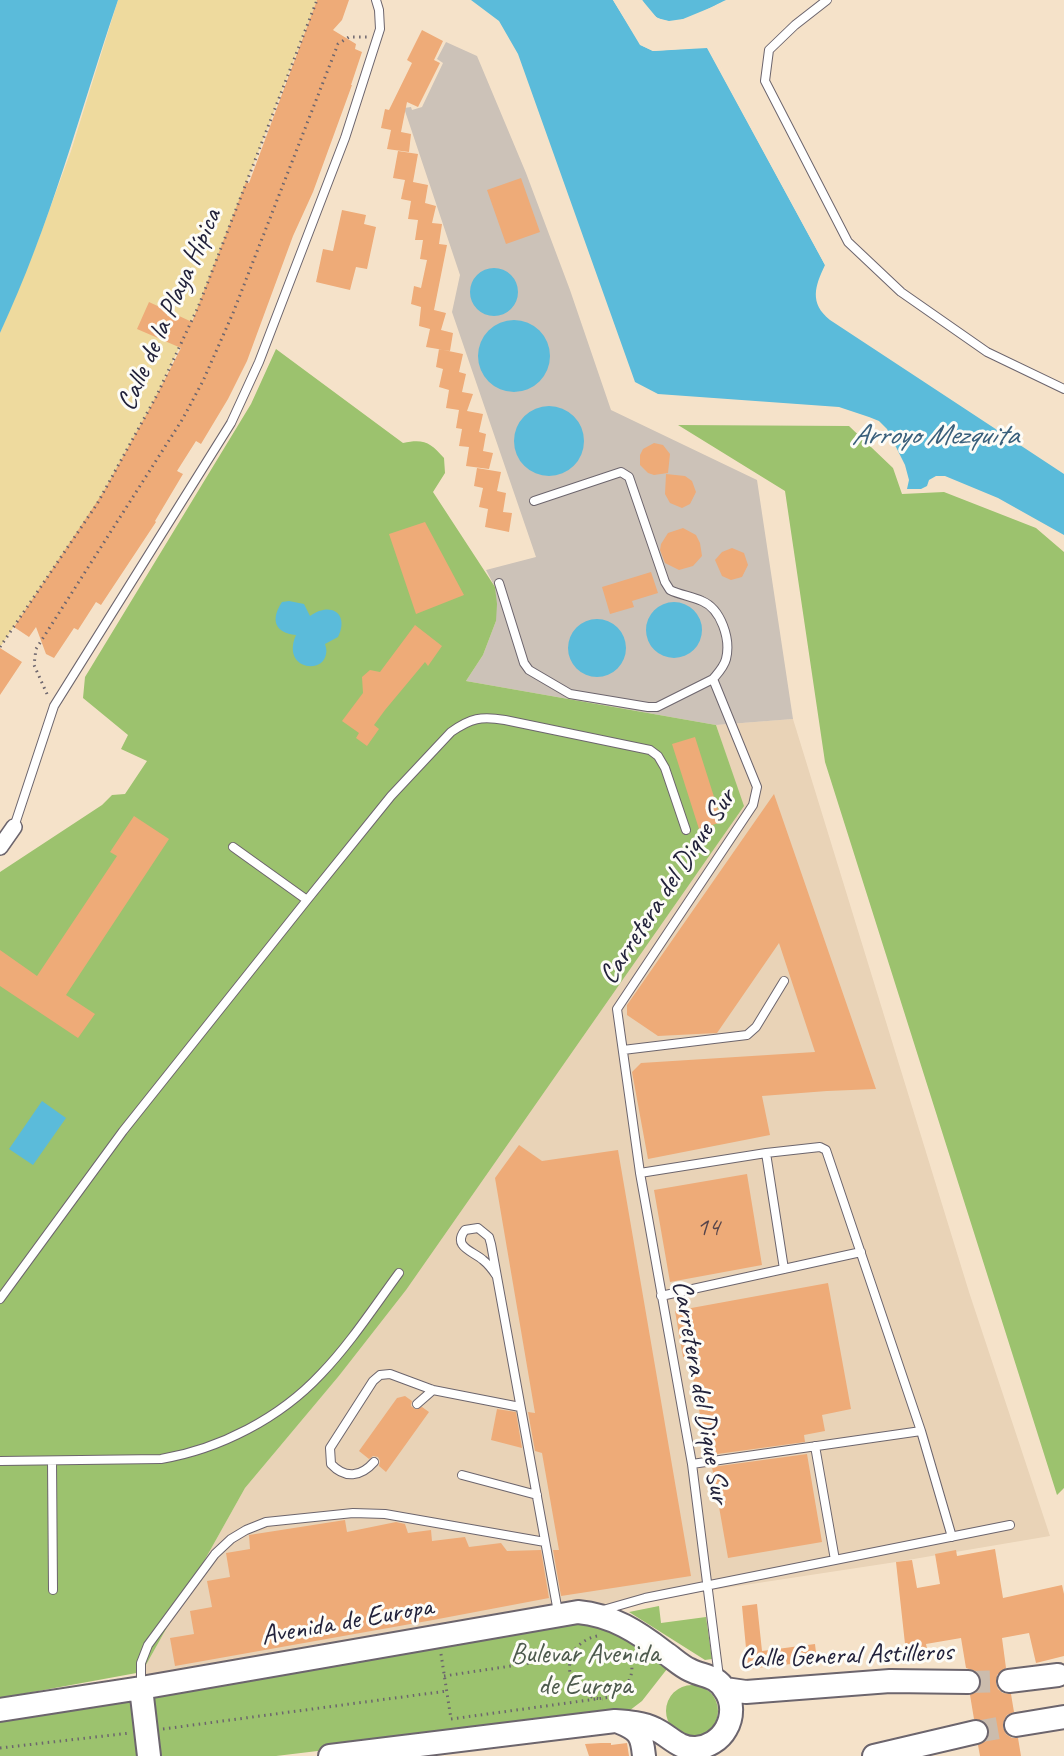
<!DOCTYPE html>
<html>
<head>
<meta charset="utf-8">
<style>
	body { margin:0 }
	canvas { display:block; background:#f5e2c9 }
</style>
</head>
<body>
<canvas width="1064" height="1756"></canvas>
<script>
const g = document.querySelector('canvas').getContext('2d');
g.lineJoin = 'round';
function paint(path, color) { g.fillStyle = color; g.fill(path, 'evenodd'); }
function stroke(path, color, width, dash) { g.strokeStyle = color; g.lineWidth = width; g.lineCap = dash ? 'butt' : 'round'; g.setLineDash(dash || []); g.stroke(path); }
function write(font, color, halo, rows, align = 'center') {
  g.font = font + ' Caveat,sans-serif'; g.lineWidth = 6; g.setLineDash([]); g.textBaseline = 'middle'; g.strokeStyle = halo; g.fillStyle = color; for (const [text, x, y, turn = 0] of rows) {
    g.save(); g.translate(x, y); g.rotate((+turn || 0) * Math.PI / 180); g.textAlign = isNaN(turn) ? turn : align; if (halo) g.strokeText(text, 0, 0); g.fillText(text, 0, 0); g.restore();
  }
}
const built = new Path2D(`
	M793,719L969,1292L1050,1536L896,1562L147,1676L142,1672L245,1488L338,1377L743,806L716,725Z`);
const industrial = new Path2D(`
	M446,42L477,56L526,173L570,290L611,410L757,480L793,719L716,725L466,681L483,655L496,621L495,587L486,570L536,557L452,312L460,275L404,108L411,107L412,110L422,107L443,63L437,59Z`);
const green = new Path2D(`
	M276,349L403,443C424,438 431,443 444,458L445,473L433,492L495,587L497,604L496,621L483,655L466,681L716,725L744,806L406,1290L338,1377L245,1488L142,1672L0,1698V872L102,805L112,795L125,794L147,761L121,749L128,735L83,698L85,677L251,404Z
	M678,425L849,426L893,468L902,494L944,492L1036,528L1064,552V1488L1057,1495L825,762L785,491Z
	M659,1606L661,1623L706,1617L712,1659L705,1660L629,1612Z
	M587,1622L626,1636L667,1669L642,1701L625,1714L276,1756H160L154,1696Z
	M666 1711a26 26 0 1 1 52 0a26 26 0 1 1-52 0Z
	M134,1700L141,1756H0V1717Z`);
const sand = new Path2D(`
	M118,0H317L199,305L157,395L97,504L0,647V333L38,241L71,151Z`);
const water = new Path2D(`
	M0,0H118C80,112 50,226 0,333Z
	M471,0H613L641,45L653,51L707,47L825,265C815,286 809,303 830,320L1064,474V535L998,498L945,476H936L929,480L927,486L921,489H907L909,480L905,465L887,429L879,421L869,417L839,407L658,394L635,382L518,54L499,21Z
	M642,0H726C708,8 678,29 658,18C651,15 646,6 642,0Z
	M470 292a24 24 0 1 1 48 0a24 24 0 1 1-48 0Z
	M478 356a36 36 0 1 1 72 0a36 36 0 1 1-72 0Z
	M514 441a35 35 0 1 1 70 0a35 35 0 1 1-70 0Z
	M289,601L304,604L310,616C330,601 350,613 338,637L325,644C326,647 327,651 326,654C323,675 281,669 296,635C275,633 270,620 282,602Z
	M646 630a28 28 0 1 1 56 0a28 28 0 1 1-56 0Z
	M568 648a29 29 0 1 1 58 0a29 29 0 1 1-58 0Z
	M42,1101L66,1118L33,1165L9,1149Z`);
const pier = new Path2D(`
	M613,0H616L642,43L653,48L709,45L828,267L825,265L707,48L653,51L640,45Z
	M639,0H642L657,18L669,21L683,19L729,0L727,3L685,22L669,24L655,20L645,9Z`);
const building = new Path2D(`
	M317,0H349L342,20L333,30L356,44L355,49L362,52L351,85H352L313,192L293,236L247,361L228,399L201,444L196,441L177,471L183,474L155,521L156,522L101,605L96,602L78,630L74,628L54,658L46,654L36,627L29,637L14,627L104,491L151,406L181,348L137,329L149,302L192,322L246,182L249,183Z
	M422,30L443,41L434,60L440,63L418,107L407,102L401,132L411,134L409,152L387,149L391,130L381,128L385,109L389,110L412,63L407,60Z
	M398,151L418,154L413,182L428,185L425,203L436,206L432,223L442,224L439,244L447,245L434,310L446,313L441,330L453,333L450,351L426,347L430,329L419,326L421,307L411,304L414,286L421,288L427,260L420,259L423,240H415L418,220L408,219L411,201L401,199L405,180L393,178Z
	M521,178L540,232L506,244L487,190Z
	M342,210L366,215L364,224L376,227L367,269L356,267L350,290L316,282L323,249L333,251Z
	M439,349L463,354L459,372L466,374L462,392L473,394L467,411L483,414L479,432L486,434L483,451L493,453L489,469L466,466L469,447L459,446L462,429L456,428L459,410L446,408L449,390L439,387L443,369L436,367Z
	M654,443L663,445L670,454L668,473L654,475L648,473L640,465V455L643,449Z
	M477,468L501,472L497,491L506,493L503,512L512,513L509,532L485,527L488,509L479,507L483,488L474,486Z
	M666,474L685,476L692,481L696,492L690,504L682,508L670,503L665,494Z
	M425,522L464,595L416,614L389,534Z
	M683,528L696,535L700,543L702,556L693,566L679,570L665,563L660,550L661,544L668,533Z
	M732,548L744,553L748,565L742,577L731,580L722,576L715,560L722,552Z
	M651,572L658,593L632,601L634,607L610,614L602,587Z
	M415,625L442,646L428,666L425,662L385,710L374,725L379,729L367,746L356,738L359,733L342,721L363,693L362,677L370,670L380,672Z
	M0,648L22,662L0,695Z
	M695,737L722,822L699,829L672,744Z
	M774,794L876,1089L827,1091L762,1096L770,1135L648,1159L632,1072L641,1063L815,1052L779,943L717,1033L658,1036L627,1015V1005Z
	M134,816L169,839L66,995L95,1014L78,1038L0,986V950L37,976L117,856L110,852Z
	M519,1145L542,1161L618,1150L691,1576L561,1596L553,1550H559L542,1453L535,1451L528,1412L535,1413L495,1178Z
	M747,1174L762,1265L670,1282L654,1190Z
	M828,1283L851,1409L822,1415L825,1431L804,1435L805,1442L710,1455V1452H707L689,1356L683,1357L675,1311Z
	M405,1396L412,1401L411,1406L415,1409L422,1407L429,1412L386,1472L379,1466L380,1461L378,1457L373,1456L369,1459L359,1451L397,1398Z
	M497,1409L516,1412L522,1448L491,1440Z
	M807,1454L822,1542L728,1558L712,1467Z
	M345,1520L347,1532L396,1522L405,1524L408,1533L431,1530L432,1541L465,1537L469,1547L501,1543L507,1551L541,1550L549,1598L433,1620L175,1666L170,1638L194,1634L190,1611L212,1607L207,1581L230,1577L226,1553L250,1549L249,1535Z
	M995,1549L1003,1598L1062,1585L1064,1594V1656L1036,1663L1029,1633L1002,1638L1006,1668L997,1675L996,1683L998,1689L1003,1693L1011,1694L1014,1712L1007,1715L1004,1720L1003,1727L1006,1734L1012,1738H1018L1021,1756H980L978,1745L986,1741L989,1735V1729L985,1722L974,1719L970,1695L979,1689L981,1682L979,1675L975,1671L966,1668L961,1638L926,1644L929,1658L907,1662L896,1562L912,1560L917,1588L940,1584L935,1554L956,1550L957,1556Z
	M757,1604L762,1651L815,1644L817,1661L748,1669L742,1606Z
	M601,1743H611V1745L627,1743L629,1756H589L585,1744Z`);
const primaryTunnel = new Path2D(`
	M968,1682L1009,1681
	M976,1732L1016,1725`);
const path = new Path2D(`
	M0,647L97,504L157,395L199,305L317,0
	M47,694L34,665L36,649L182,420L203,381L233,313L338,44L349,37H367
	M597,1636C557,1645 562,1697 603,1699
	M441,1654L451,1719
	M444,1676L571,1657
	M451,1719L611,1697C631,1687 638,1669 626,1649
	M163,1729L447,1691
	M0,1748L130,1733`);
const lane = new Path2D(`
	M827,0L795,25L769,50L765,81L848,242L901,292L987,352L1064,389
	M534,501L621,472L629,477L665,582L670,590C680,595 691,596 702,601C721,609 731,639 726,659C724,667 718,673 713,679L757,787L753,805L617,1009L640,1173L692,1464L719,1677
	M499,583L524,663L529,670L570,694L648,707H657L713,679
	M14,827L54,706L231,423L259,362L345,138L380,29L379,10L376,0
	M233,847L307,900
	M623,1050L747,1035L756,1027L784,981
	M766,1153L784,1269
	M640,1173L766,1153L820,1147L826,1150L921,1431L952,1537
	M496,1275C492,1269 488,1264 483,1260C473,1251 452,1247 465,1230L478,1228L489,1237L491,1244L558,1612
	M661,1296L861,1252
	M0,1299L123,1131L307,900L391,796L451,732C471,718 481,716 505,720L650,750L658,756L665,768L686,830
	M417,1404L433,1390
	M815,1446L835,1560
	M0,1461L161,1459C220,1449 280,1418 321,1374C350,1344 374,1307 399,1273
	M52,1461L53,1590
	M374,1462C361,1477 345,1479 331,1464L330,1448L373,1381L380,1375L390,1374L433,1390L520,1407
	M692,1464L921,1431
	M462,1475L537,1495
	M603,1610L645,1598L1010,1525
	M141,1687V1663L148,1645L215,1554L231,1539L246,1530L266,1522L353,1513L385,1514L545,1542`);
const street = new Path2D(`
	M0,847L14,827`);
const primary = new Path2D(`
	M1009,1681L1058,1675
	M141,1688L149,1756
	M725,1689L746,1692L890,1681L968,1682
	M0,1710L141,1688L578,1612C612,1615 638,1632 664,1652C673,1658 681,1666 690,1670C704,1677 716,1675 725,1690C733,1701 733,1717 726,1729C720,1740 708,1747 696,1748C678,1749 670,1736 655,1729C643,1723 629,1722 615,1721L330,1756
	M619,1722C639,1730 642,1735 644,1756
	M1016,1725L1064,1717
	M874,1756L976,1732`);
const numberNames = [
	["14",708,1228]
];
const streetNames = [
	["Calle de la Playa Hípica",170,310,-66],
	["Carretera del Dique Sur",668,887,-57],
	["Carretera del Dique Sur",700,1392,80],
	["Avenida de Europa",347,1622,-10],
	["Calle General Astilleros",846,1656,-2]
];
const parkNames = [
	["Bulevar Avenida",585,1655],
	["de Europa",585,1687]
];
const waterNames = [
	["Arroyo Mezquita",935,436]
];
paint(built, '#e9d3b7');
paint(industrial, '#ccc2b8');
paint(green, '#9cc26e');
paint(sand, '#eeda9e');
paint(water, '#5bbbda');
paint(pier, '#f5e2c9');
paint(building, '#eeab78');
stroke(primaryTunnel, '#cbbcad', 22, [22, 11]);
stroke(lane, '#6c656d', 10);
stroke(street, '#6c656d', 18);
stroke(primary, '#6c656d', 26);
stroke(path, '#6c656d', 3, [1.5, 4.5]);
stroke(lane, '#fff', 8);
stroke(street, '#fff', 15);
stroke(primary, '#fff', 22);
write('26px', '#55444a', null, numberNames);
write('28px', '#22223b', '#fdfcf7', streetNames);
write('28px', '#4d5a4d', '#fdfcf7', parkNames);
write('italic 30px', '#395f7b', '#fdfcf7', waterNames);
</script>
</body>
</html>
